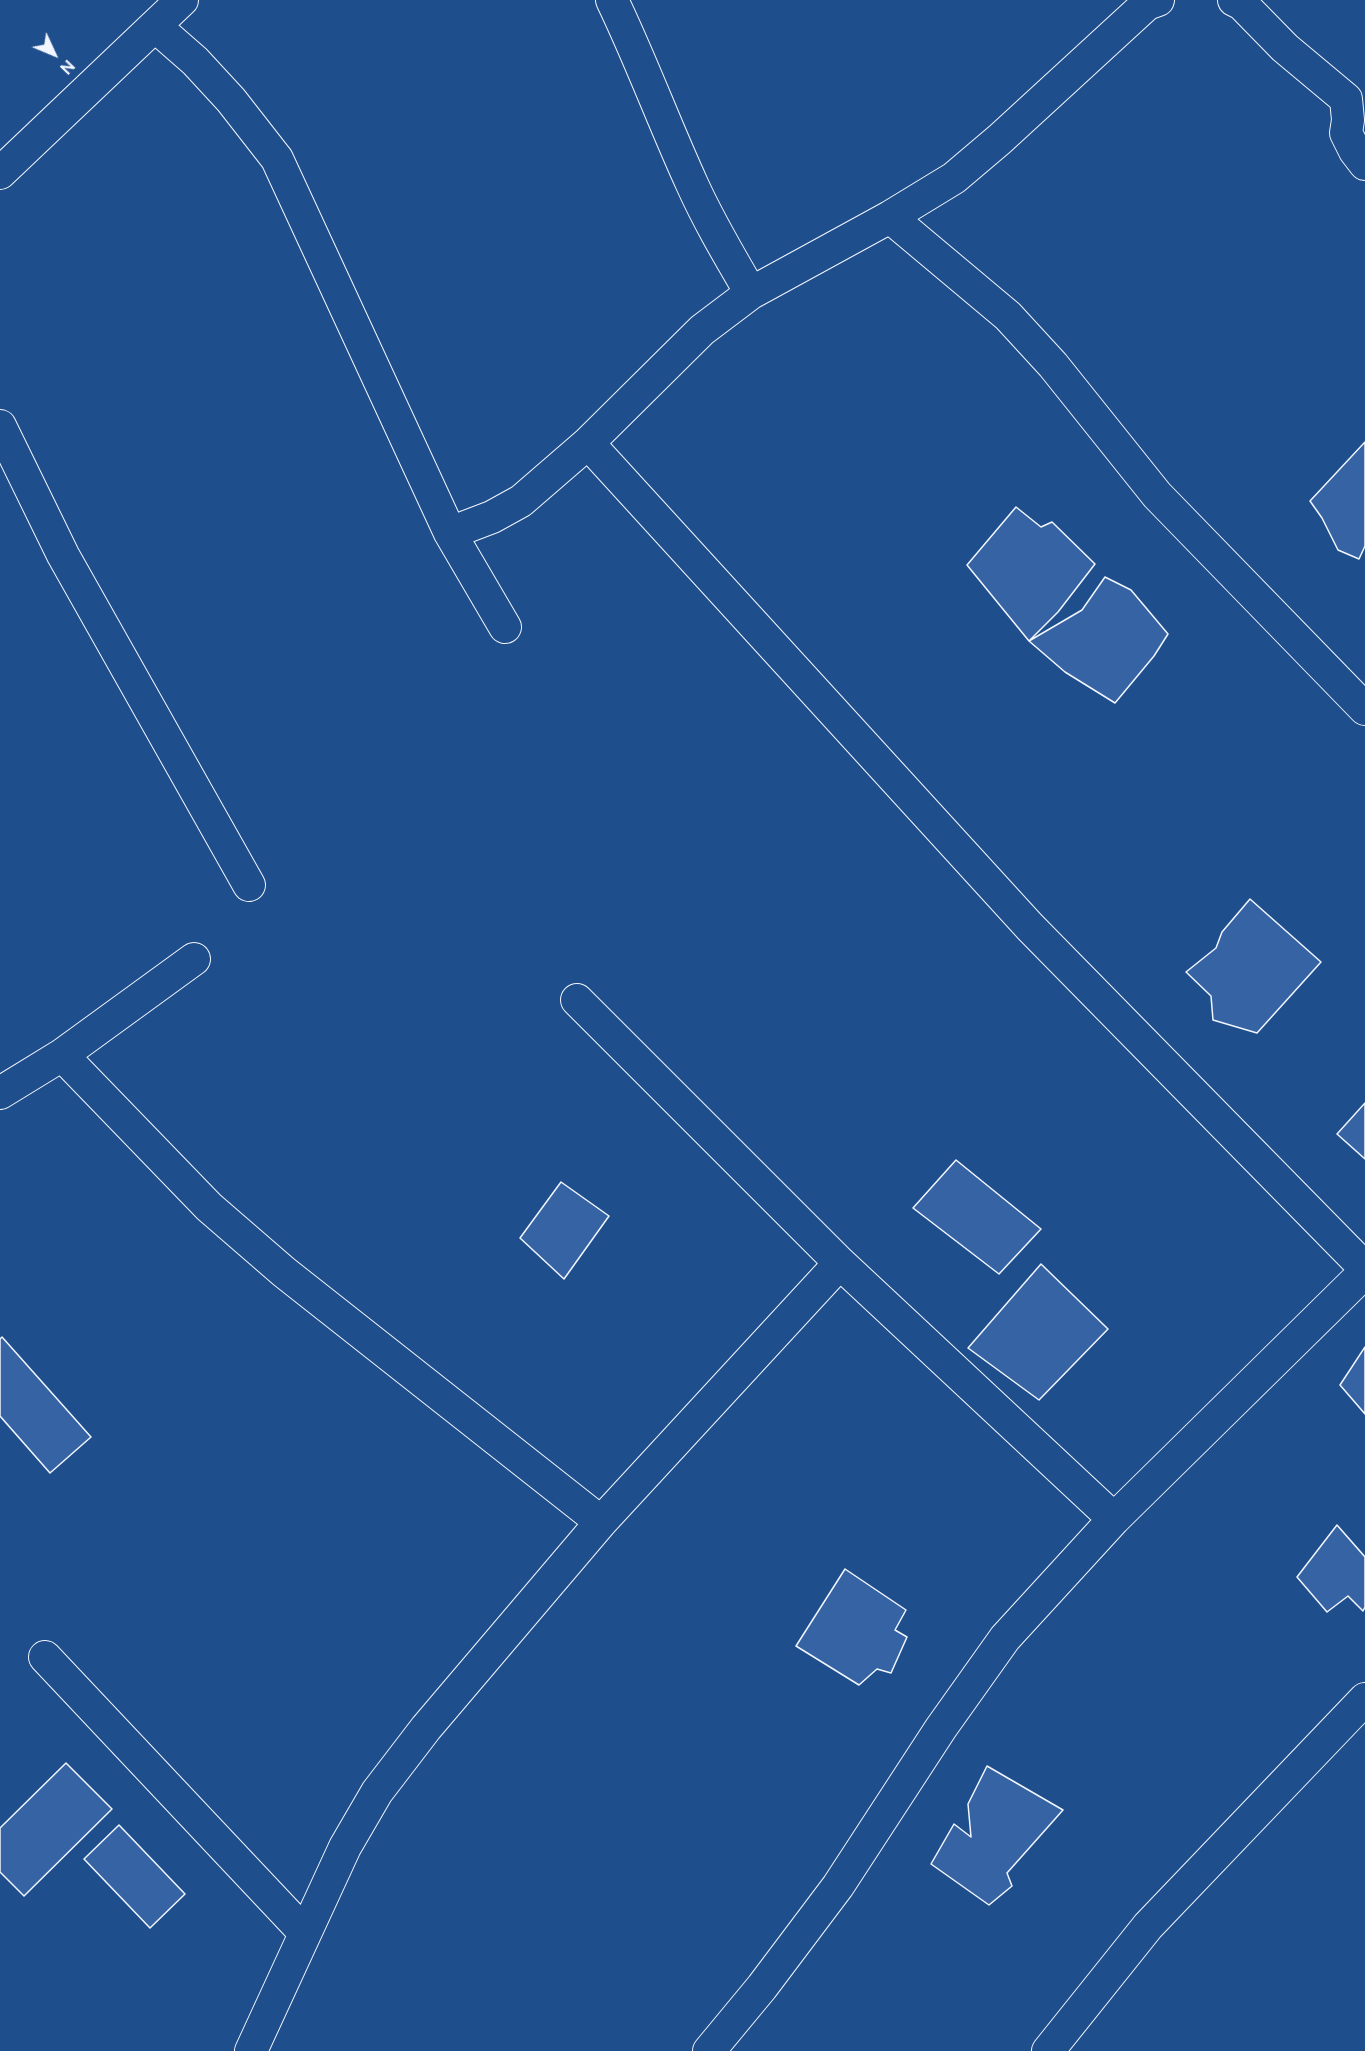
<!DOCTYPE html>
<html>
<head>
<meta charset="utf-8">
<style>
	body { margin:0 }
	#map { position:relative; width:1365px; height:2051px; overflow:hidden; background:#1f4e8c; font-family:Raleway,sans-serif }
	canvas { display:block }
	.north { position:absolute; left:24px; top:24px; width:60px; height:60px; -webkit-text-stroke:4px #1f4e8c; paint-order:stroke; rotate:134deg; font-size:16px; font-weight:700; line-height:24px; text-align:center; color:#f2f6ff }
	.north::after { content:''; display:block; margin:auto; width:21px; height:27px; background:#f2f6ff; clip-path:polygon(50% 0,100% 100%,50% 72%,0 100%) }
</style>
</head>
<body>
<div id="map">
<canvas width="1365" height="2051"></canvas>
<div class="north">N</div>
</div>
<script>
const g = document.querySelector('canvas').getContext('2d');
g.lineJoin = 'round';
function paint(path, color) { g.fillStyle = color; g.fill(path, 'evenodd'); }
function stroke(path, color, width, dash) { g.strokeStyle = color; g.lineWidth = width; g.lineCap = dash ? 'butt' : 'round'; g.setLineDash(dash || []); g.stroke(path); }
const building = new Path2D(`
	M1365,442V546L1359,559L1338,550L1322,518L1310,501Z
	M1016,507L1041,527L1052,522L1095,564L1058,612L1029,641L967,565Z
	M1105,577L1131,590L1168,634L1154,656L1115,703L1065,672L1029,641L1082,610Z
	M1250,899L1321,962L1257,1033L1213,1020L1211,996L1186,972L1216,948L1222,932Z
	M1365,1103V1159L1337,1134Z
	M956,1160L1041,1229L999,1274L913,1208Z
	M561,1182L609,1216L564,1279L520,1238Z
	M1041,1264L1108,1329L1039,1400L968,1348Z
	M2,1337L91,1437L50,1473L0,1416V1339Z
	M1365,1347V1414L1340,1385Z
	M1337,1525L1365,1557V1607L1363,1611L1348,1596L1327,1612L1297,1577Z
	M845,1569L906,1610L895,1630L907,1637L891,1673L877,1669L859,1685L796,1646Z
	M66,1763L112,1809L24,1896L0,1872V1828Z
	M987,1766L1063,1810L1007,1873L1012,1886L989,1905L931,1864L954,1824L971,1837L968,1804Z
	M119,1825L185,1894L150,1928L84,1859Z`);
const street = new Path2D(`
	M612,0C641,60 664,123 692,184C709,222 730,257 751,293
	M1234,0L1242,4L1285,48L1346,99L1348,120L1346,133L1355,151L1365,164
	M155,26L195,61L231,100L277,159L450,533L505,627
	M0,173L182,0
	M890,217L1008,316L1053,365L1157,495L1365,709
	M0,426L63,555L249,885
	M588,443L1030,927L1365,1268
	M450,533L492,517L521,501L588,443L702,330L751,293L890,217L954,178L1000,139L1147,4L1158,0
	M577,1000L840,1263L1114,1519
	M62,1055L209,1207L284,1272L601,1522
	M0,1093L62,1055L194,959
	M45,1657L305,1933
	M251,2051L345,1847L377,1792L426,1728L601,1522L840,1263
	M709,2051L762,1987L838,1886L941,1728L1005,1638L1114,1519L1365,1272
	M1048,2051L1148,1926L1365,1699`);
paint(building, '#3563a3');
stroke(building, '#f2f6ff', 1.5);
stroke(street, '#f2f6ff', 34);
stroke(street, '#1f4e8c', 32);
</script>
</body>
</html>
